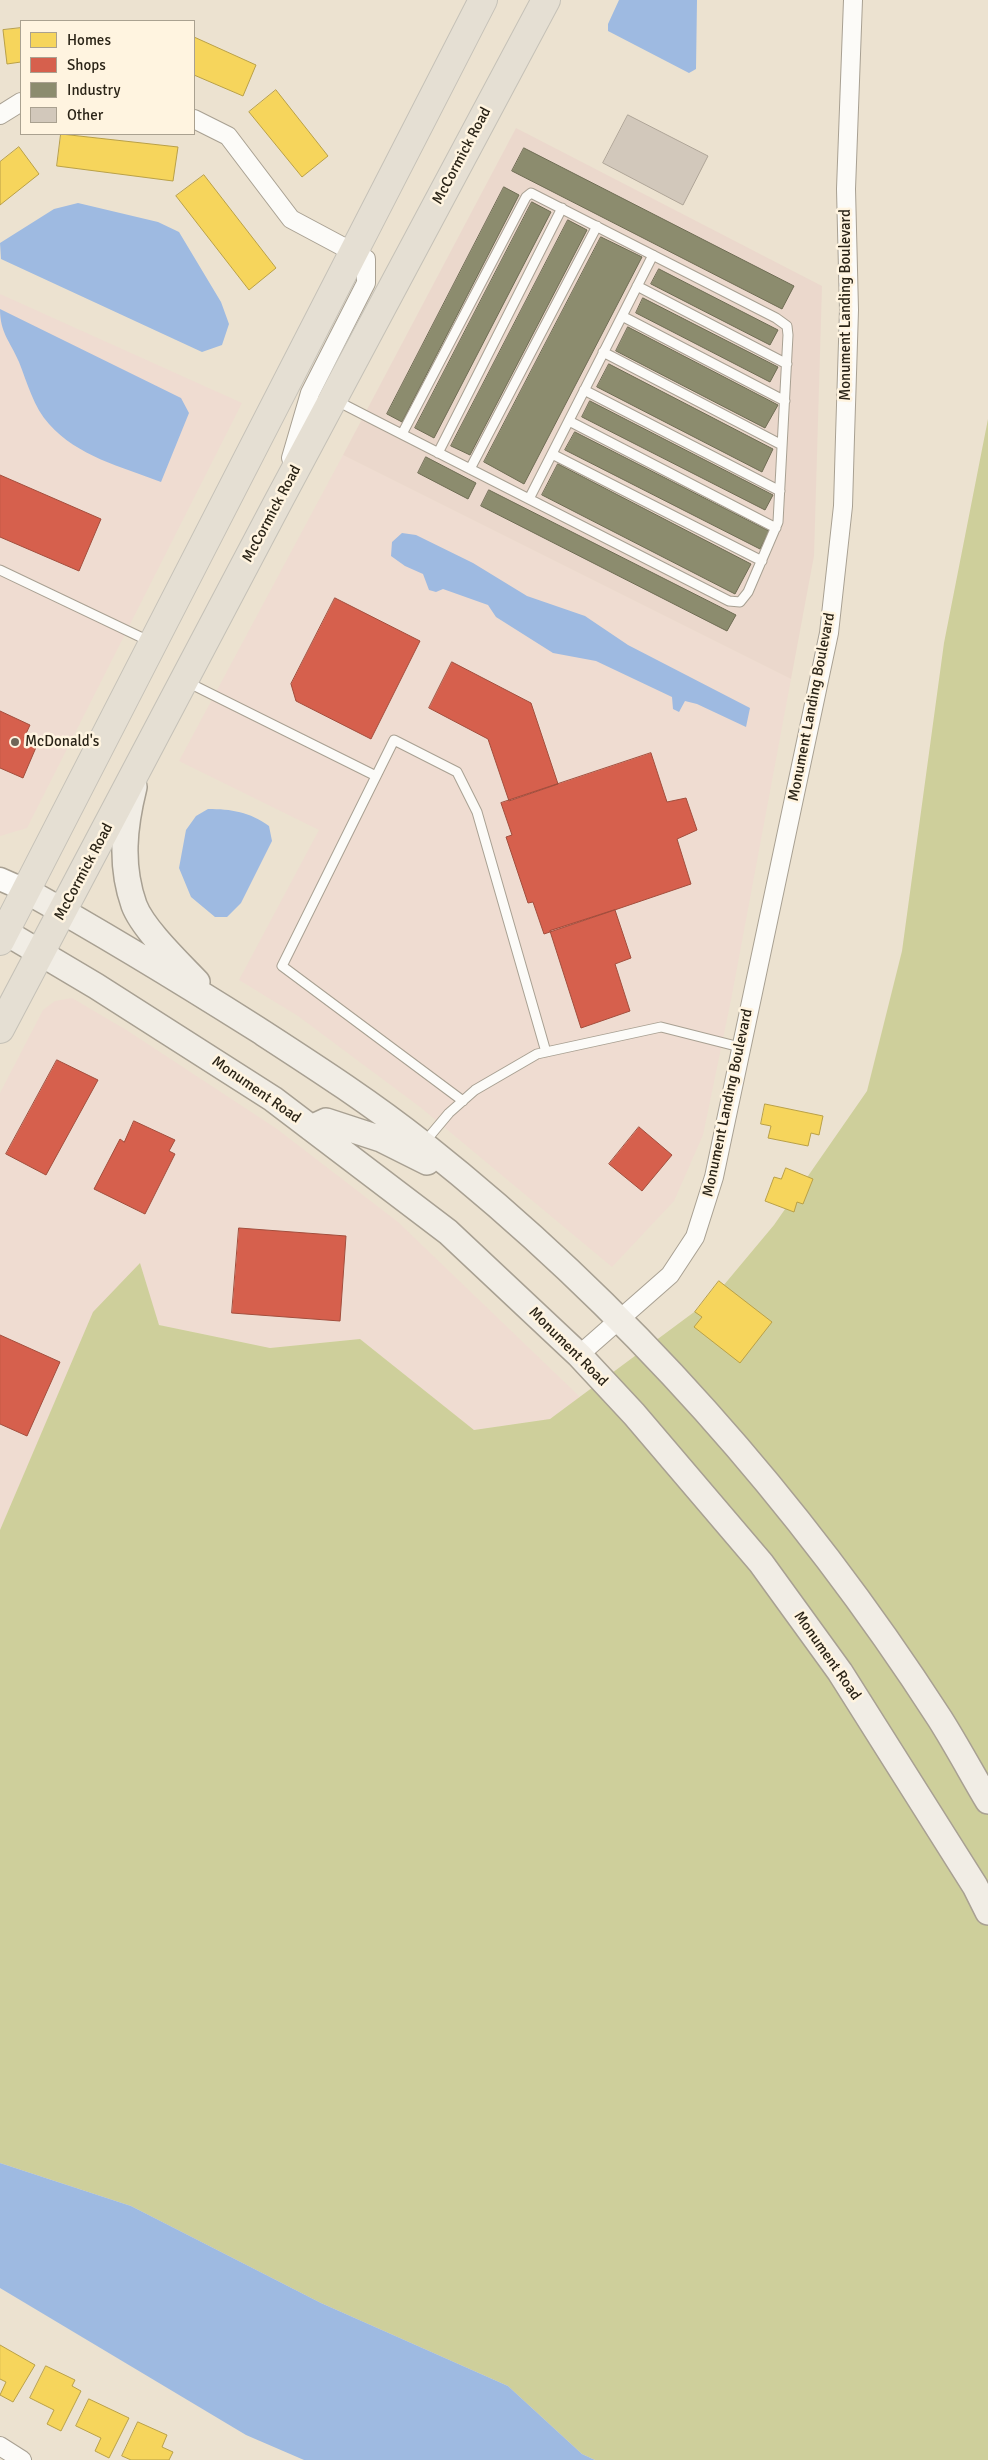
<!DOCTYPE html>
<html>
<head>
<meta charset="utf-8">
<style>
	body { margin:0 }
	#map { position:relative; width:988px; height:2460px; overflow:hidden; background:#ece2d0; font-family:Signika,sans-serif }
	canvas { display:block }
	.legend { position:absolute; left:20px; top:20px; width:175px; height:115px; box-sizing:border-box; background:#fff4e0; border:1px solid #aaa190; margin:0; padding:6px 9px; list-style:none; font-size:15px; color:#2b2417 }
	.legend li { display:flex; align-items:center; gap:10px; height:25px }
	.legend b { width:25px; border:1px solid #aaa190 }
</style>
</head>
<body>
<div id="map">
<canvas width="988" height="2460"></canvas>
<ul class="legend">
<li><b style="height:14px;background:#f6d55c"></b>Homes</li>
<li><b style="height:14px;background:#d6604d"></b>Shops</li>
<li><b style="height:14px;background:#8c8c6e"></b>Industry</li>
<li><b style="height:14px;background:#d2c8bb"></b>Other</li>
</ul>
</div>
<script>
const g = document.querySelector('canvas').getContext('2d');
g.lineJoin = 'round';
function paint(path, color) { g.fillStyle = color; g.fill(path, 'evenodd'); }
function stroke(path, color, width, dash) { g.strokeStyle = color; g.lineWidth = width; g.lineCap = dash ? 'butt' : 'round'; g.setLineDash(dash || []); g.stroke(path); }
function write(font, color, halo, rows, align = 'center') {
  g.font = font + ' Signika,sans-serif'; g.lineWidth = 5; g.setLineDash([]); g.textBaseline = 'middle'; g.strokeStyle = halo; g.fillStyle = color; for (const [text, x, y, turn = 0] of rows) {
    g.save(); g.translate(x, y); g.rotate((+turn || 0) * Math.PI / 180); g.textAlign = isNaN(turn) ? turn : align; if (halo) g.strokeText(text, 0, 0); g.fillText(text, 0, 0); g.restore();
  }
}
const commercial = new Path2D(`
	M0,294L242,403L27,828L0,836Z
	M343,455L791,679L731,1000L703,1135L674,1201L612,1267L420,1107L298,1016L239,980L319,830L179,761Z
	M72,998L128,1031L277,1129L398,1222L580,1397L550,1419L473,1430L360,1339L270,1348L159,1325L139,1264L55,1403L0,1530V1093L43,1010L55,1001Z`);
const industrial = new Path2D(`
	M516,128L822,286L814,556L791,679L343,455Z`);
const forest = new Path2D(`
	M988,419V2460H595L582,2454L508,2386L321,2303L131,2206L0,2163V1530L93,1312L140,1263L159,1325L270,1348L360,1339L474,1430L550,1419L713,1298L774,1225L867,1091L902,951L944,643Z`);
const water = new Path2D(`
	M619,0H697L696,69L689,73L608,31V24Z
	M78,203L158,222L179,232L221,302L229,324L222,345L202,352L1,259L0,243L54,209Z
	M0,309L181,398L189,413L161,482C122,467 77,456 49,424C34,408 27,382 19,362C10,341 0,333 0,309Z
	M402,533L416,535L473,563L527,596L585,616L628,645L750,708L746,727L697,704L685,701L679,712L673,709L672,697L596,661L553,653L496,617L488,605L443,589L436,592L429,590L423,574L405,566L391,556L392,542Z
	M208,809C231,809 250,812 269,826L272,841L241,903L227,917H215L191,897L179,868L186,830L196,816Z
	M0,2163L131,2206L321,2303L508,2386L582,2454L595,2460H304L246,2435L0,2288Z`);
const homes = new Path2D(`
	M21,28V62L7,64L3,30Z
	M194,37L256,65L243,96L194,75Z
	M276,90L328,156L302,177L249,112Z
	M61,134L178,147L173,181L57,166Z
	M19,147L39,174L0,205V162Z
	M204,175L276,268L249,290L176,196Z
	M765,1104L823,1116L819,1135L811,1133L808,1146L768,1138L771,1126L761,1124Z
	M786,1168L813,1179L803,1204L797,1202L794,1212L765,1201L774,1177L781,1179Z
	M719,1281L772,1322L740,1363L694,1327L702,1317L695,1312Z
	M0,2345L35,2365L13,2402L0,2395L6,2382L0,2379Z
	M46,2366L75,2380L72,2386L81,2391L61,2431L47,2424L54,2410L30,2398Z
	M89,2399L129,2418L109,2458L95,2451L101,2438L76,2426Z
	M138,2422L167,2435L162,2447L173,2452L169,2460H131L122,2456Z`);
const shops = new Path2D(`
	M0,475L101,519L79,571L0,537Z
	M335,598L420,641L371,739L296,701L291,684Z
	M452,662L531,703L558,784L509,801L488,739L429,708Z
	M0,711L30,725L24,738L37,745L23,778L0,768Z
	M651,753L667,802L686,798L697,830L677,839L691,884L544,934L533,902L528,903L506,837L512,835L501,803Z
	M615,910L631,958L615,964L630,1011L581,1028L550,931Z
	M57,1060L98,1080L46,1175L6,1154Z
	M134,1121L175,1140L169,1151L175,1154L145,1214L94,1189L120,1139L124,1142Z
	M639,1127L672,1155L642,1191L609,1164Z
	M239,1228L346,1236L340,1321L232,1313Z
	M0,1335L60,1362L27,1436L0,1424Z`);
const industry = new Path2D(`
	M524,148L794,286L782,309L512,171Z
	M504,187L519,195L402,422L387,414Z
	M532,202L551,212L434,438L415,428Z
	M568,220L587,230L470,455L451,446Z
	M601,237L642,257L524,484L484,462Z
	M659,269L778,330L770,345L651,284Z
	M643,298L778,367L770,382L636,313Z
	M628,327L778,405L765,428L616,351Z
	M609,364L773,449L762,472L597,387Z
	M590,401L773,495L765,510L582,417Z
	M575,432L769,531L760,549L565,450Z
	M426,457L476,483L468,499L418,473Z
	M558,464L751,564L735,594L542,495Z
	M489,490L736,615L727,631L481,506Z`);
const building = new Path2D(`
	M628,115L708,156L683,205L603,163Z`);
const service = new Path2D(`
	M637,286L787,364
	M622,316L785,401
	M603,352L782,445
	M584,390L780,491
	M335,400L376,421L729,601L740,602L748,592L778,522L788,335L787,326L776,318L531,193L526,197L402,434
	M569,421L776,528
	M438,453L562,208
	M552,454L762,561
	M470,469L597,226
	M529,499L653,255
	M0,570L151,642
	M187,682L376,776
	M463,1101L282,966L394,740L457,772L477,812L546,1052
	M423,1144L449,1113L475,1090L537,1054L661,1027L740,1047`);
const minor = new Path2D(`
	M0,115L21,102
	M194,119L228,136L291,219L366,259V283L310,393L291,458
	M579,1355L670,1275L695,1237L714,1177L829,633L843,506L845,437L849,310L846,189L853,0
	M0,2446L22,2460`);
const tertiary = new Path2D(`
	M0,879L25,890`);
const secondary = new Path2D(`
	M134,787C124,827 120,865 134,905C143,929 179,963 197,982
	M25,890C104,934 181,981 257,1029C314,1066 370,1102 423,1144C626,1305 800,1502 940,1719C957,1746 972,1774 988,1801
	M5,932L96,986L273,1099L448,1232L579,1355L634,1414L761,1563L840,1672L975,1886L988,1912
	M311,1128L326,1121L381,1139L427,1162`);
const primary = new Path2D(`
	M0,941L483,0
	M0,1029L278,502L546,0`);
const markers = [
	[15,742,5,"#6f6658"]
];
const streetNames = [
	["McCormick Road",462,156,-62],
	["Monument Landing Boulevard",846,305,-90],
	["McCormick Road",272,514,-62],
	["Monument Landing Boulevard",812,707,-79],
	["McCormick Road",84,872,-62],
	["Monument Road",256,1090,35],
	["Monument Landing Boulevard",728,1103,-78],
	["Monument Road",568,1347,45],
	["Monument Road",827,1656,55]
];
const poiNames = [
	["McDonald's",25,742]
];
paint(commercial, '#efdcd1');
paint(industrial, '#ebd8cc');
paint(forest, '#cecf9b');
paint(water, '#9ebae1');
paint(homes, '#f6d55c');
stroke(homes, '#b9a047', 1);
paint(shops, '#d6604d');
stroke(shops, '#a34e3d', 1);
paint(industry, '#8c8c6e');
stroke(industry, '#6f6d54', 1);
paint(building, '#d2c8bb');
stroke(building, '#aea497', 1);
stroke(service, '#a8a092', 11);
stroke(minor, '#a8a092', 20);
stroke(tertiary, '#a8a092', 25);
stroke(secondary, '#a8a092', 28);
stroke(primary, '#c5c1b7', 30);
stroke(service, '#fcfbf8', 9);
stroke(minor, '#fcfbf8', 18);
stroke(tertiary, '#fcfbf8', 22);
stroke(secondary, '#f1ede5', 25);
stroke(primary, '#e5dfd3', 28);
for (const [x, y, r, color] of markers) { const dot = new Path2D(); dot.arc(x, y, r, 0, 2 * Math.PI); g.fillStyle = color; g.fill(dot); stroke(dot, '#fff4e0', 2); }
write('15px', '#2b2417', '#fff4e0', streetNames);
write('15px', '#2b2417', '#fff4e0', poiNames, 'left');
</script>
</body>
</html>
